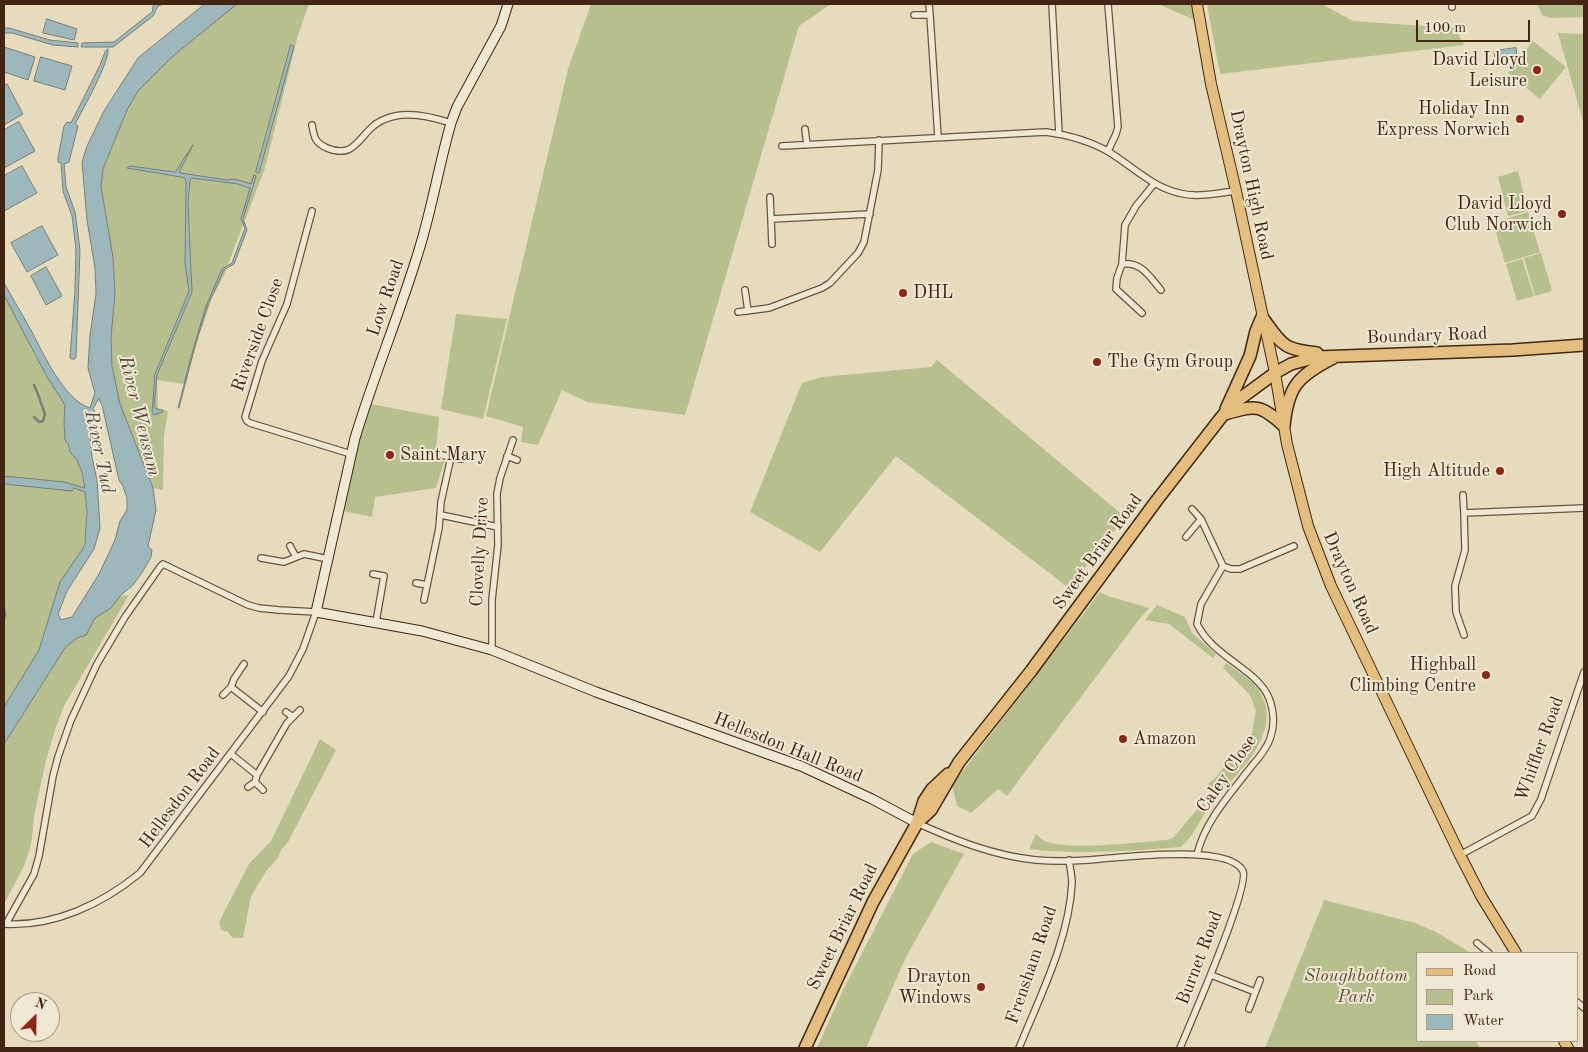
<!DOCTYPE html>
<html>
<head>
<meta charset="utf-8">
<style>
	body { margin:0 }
	#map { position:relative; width:1588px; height:1052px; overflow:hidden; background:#e6dbbc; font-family:"Old Standard TT",serif }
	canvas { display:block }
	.frame { position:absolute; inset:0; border:5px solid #422613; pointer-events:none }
	.legend { position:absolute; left:1416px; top:952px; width:162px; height:90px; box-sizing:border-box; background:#efe8d3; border:1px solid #aa9a86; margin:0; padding:6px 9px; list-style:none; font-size:15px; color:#422613 }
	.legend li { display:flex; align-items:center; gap:10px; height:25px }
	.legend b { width:25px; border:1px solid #aa9a86 }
	.north { position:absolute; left:10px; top:992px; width:50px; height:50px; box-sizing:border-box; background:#efe8d3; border:1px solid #aa9a86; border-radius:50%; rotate:23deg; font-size:14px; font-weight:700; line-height:20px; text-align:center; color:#422613 }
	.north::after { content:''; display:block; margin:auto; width:18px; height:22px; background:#8f2418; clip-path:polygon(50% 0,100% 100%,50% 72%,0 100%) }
	.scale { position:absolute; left:1416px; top:20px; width:114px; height:22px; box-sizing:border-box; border:2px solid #422613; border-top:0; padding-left:6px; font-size:15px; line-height:18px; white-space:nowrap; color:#422613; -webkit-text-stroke:4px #efe8d3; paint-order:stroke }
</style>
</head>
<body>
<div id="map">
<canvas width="1588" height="1052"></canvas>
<div class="frame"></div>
<ul class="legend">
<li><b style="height:6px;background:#e3be7e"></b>Road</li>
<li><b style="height:14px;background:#b8bf8f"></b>Park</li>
<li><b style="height:14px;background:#9cb8bc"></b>Water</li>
</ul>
<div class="north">N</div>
<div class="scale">100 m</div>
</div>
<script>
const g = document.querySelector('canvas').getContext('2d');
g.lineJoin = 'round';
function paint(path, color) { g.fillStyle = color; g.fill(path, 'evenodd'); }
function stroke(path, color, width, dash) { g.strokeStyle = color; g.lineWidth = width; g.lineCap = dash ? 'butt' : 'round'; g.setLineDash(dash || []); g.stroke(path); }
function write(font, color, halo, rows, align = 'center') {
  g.font = font + ' "Old Standard TT",serif'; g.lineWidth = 4; g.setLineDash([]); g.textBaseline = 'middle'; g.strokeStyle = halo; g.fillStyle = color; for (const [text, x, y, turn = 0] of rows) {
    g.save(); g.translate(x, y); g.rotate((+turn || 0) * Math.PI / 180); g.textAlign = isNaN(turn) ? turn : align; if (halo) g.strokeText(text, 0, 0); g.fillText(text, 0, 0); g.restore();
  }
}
const green = new Path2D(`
	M237,4H309L298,35L265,168L224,275L212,298L200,333L185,384L157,380L158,408L168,411L164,436L163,490L153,488L120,404L112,366L111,337L115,294L113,257L101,187L103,169L127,110L138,91L173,56Z
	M591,4H831L799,26L685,415L587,402L562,390L538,445L521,442L523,427L486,416L568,69Z
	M1158,4H1191L1195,20Z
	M1207,4H1322L1353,21L1455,28L1464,45L1220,74Z
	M1537,4H1584V17L1551,18L1542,15Z
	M1558,33L1584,34V125Z
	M1533,41L1566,67L1540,99L1508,73Z
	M1518,171L1528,211L1508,216L1498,177Z
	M1528,212L1540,252L1505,263L1493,223Z
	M1541,253L1552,291L1535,296L1524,258Z
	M1522,259L1534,296L1517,301L1506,264Z
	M4,295L26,334L34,354L65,405L64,433L70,452L76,458L82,472L85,489L80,487L78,489L85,492L87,503L86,535L82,550L60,582L39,650L4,707Z
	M456,314L507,319L483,419L441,409Z
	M937,360L1125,517L1069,588L896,456L820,552L750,512L802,383L822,377L931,367Z
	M371,404L439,417L435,460L444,462L436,488L375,497L372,517L343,511L359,438Z
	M1100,592L1108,596L1149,608L1137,622L1007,796L998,789L971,813L957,806L952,785Z
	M129,595L64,706L55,730L46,761L35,811L31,845L24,866L4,904V744L65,648L77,638L82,637L88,631L95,618L111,608L120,596Z
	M1157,605L1185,617L1192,633L1216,654L1213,658L1169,624L1145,620Z
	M1226,663C1239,672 1253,680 1261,694C1282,731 1241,772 1215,797L1206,786L1217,776L1252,733L1256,711L1250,695L1223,668Z
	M320,739L336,750L288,842L281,850L278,858L267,870L251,896L243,938H233L228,932L221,930L219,922L249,864L271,841Z
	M1204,803L1207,810L1191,836L1181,847C1130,851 1080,855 1029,849L1036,834C1038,836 1042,840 1045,841C1068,851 1140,842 1167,840L1174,837L1199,807Z
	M931,842L964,854L906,957L866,1048H817L842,992L913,854Z
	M1324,900L1415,923L1436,932L1471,953H1417V1041H1476L1480,1048H1265Z`);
const water = new Path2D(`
	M154,4H164L158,6L153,16L113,47H81L82,43L114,42L152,12Z
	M205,4H237L173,56L138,91L127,110L103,169L101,187L113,257L115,294L111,337L112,366L120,404L153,488L156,510L148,546L152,550L151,557L143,571L133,585L120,596L111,608L95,618L86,635L77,638L65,648L4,744V707L39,650L60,582L82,550L85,543L87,512L85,492L74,488L72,491L4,484V476L64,482L85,488L82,472L77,460L70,452L68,444L65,440L64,422L65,405L46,375L4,295V283C13,299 22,314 31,330C43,353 64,400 90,408L95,393L88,368L90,335L96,294L95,268L87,220L82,162L87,146L104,111L138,58ZM99,399L102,405L119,480L123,486L127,498V510L120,521L115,540L99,574L72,617L61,620L58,614L67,591L94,549L100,528L97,480L92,457L90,435L95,412L93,409Z
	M47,19L77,29L74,40L43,33Z
	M4,28H9L50,40L78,43V47L53,45L12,33H4Z
	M291,45L294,46L259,173L256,172Z
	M4,47L35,57L28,80L4,72Z
	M1516,48L1517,57L1495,60L1494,51Z
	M108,49C111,59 82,111 75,124L78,126L69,162L64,164L66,187L75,212L80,250L76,357L75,359H72L70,358L75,291L76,249L72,216L63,191L61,163L58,162V158L64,126L67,122L71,123L100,65L105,52Z
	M41,57L72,66L65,90L34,81Z
	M7,84L23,114L4,125V86Z
	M19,122L35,151L4,168V130Z
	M193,145L180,170V173L227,180L235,179L251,184L254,175L256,176L243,219L247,230L234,264L224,270L208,305L196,342L179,408H178L191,357L206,306L222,269L232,263L245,228L241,219L250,188L238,184L192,178L190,180L188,204L192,292L157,375L154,407L159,410H163V412L154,415L152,412L155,374L189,291L185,263L186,182L185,178L181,177L127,168L130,166L175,172Z
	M22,166L37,193L4,211V176Z
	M42,226L58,255L27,272L11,243Z
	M46,267L62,296L46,305L31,276Z`);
const stream = new Path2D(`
	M34,385C39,395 41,404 45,414L43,421L39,422L34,417
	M4,608L5,615L4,619`);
const street = new Path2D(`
	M929,4L930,15
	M1052,4L1059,134
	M1452,4V7
	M914,15H930L938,137
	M312,125C314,137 315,143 327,148C351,158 357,142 371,128C377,122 386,118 395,116C413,112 433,117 451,123
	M805,129L807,145
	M782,146L1046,132C1068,135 1090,141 1109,152C1132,166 1152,187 1179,193C1197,198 1218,193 1236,191
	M1108,151L1116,134L1118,127L1108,4
	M770,197L771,219
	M312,211L287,304L262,361L245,417L247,421L250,423L351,454
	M772,244L771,219L870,214
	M1122,264C1142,262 1149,276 1161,290
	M745,290L748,311
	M738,312L769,308L822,288L830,283L858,253L864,242L878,170L879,140
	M1142,313L1116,289L1117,278L1122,264L1125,225L1136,206L1154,184
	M442,455L451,457
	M507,456L517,460
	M1463,495L1464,513L1584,508
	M1192,509L1201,519L1223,566L1231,569H1240L1294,546
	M441,515L498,527
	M1186,537L1201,519
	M290,546L296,557
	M261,558L284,562L304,554L328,559
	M373,574L384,576L376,622
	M416,583L427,585
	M424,600L439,528L441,502L451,457L461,459
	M1464,635L1456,612L1455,586L1465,550L1464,513
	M492,650V600L498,545L497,494L500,478L513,440
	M231,687L234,679L244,664
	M223,695L231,687L263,712
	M286,712L293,717
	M231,754L257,775
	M248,787L255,782
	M263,790L255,782L257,775L287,723L300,710
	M917,823C955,840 994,856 1036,860C1057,862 1079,861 1100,859C1125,857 1230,844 1243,871C1250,887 1190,1024 1180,1048
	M1197,855C1204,822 1231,793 1251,767C1258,759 1266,750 1270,739C1275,725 1274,711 1269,698C1257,669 1213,657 1197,624L1201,604L1223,566
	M1460,855L1532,816L1541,799L1584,672
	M4,924C54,927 102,904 140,873L289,676L303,649L316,612L279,610L259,608L248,605L163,564L160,567L125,617L97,664L71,720L58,757L53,776L39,856L34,874L6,924
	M1477,943L1489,953
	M1211,975L1255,992
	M1577,1002L1584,1008
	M1249,1009L1260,980
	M1019,1048C1040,996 1069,940 1072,883C1072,876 1070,868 1069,860`);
const secondary = new Path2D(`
	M508,4L501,26L457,107L451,123C439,165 432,208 419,250C400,313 374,375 355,438L316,612L422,631L492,650L596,692L801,766L872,799L917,823`);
const primary = new Path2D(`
	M1197,4L1211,84L1236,191L1275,373L1287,444L1308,526L1331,586L1460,855L1481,896L1516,953
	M1564,1041L1568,1048`);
const highway = new Path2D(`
	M1226,409L1250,356L1256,331L1262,317C1282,344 1281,349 1317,353
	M1225,414C1256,405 1260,404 1284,426
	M1284,426C1288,386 1298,376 1333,358
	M917,823L931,810L959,762L1031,671L1157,500L1223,415L1241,398L1275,373L1291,364L1317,357L1513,350L1584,345
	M805,1048L873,902L917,823L924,801L932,789L948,774`);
const markers = [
	[1537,70,5,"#8f2418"],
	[1520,119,5,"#8f2418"],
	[1562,214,5,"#8f2418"],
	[903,293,5,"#8f2418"],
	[1097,362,5,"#8f2418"],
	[390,455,5,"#8f2418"],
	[1500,471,5,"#8f2418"],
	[1486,675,5,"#8f2418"],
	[1123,739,5,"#8f2418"],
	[981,987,5,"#8f2418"]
];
const poiNames = [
	["David Lloyd",1527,60],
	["Leisure",1527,81],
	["Holiday Inn",1510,109],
	["Express Norwich",1510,130],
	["David Lloyd",1552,204],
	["Club Norwich",1552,225],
	["DHL",913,293,"left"],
	["The Gym Group",1107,362,"left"],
	["Saint Mary",400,455,"left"],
	["High Altitude",1490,471],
	["Highball",1476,665],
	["Climbing Centre",1476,686],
	["Amazon",1133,739,"left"],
	["Drayton",971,977],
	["Windows",971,998]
];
const streetNames = [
	["Drayton High Road",1251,185,78],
	["Low Road",386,298,-71],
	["Riverside Close",258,335,-70],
	["Boundary Road",1427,336,-2],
	["Clovelly Drive",480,552,-87],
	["Sweet Briar Road",1098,552,-54],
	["Drayton Road",1350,583,66],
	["Hellesdon Hall Road",788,748,22],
	["Whiffler Road",1540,749,-70],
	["Caley Close",1227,774,-55],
	["Hellesdon Road",180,798,-53],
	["Sweet Briar Road",843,927,-64],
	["Burnet Road",1200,958,-69],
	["Frensham Road",1032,965,-71]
];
const parkNames = [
	["Sloughbottom",1356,976],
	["Park",1356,997]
];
const waterNames = [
	["River Wensum",139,416,76],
	["River Tud",99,452,78]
];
paint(green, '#b8bf8f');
paint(water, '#9cb8bc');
stroke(water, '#787e78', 1);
stroke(stream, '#787e78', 2.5);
stroke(street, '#6b533d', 8);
stroke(secondary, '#422613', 11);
stroke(primary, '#422613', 12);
stroke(highway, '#422613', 14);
stroke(street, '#efe8d3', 5.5);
stroke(secondary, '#efe8d3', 9);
stroke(primary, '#e3be7e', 10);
stroke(highway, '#e3be7e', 11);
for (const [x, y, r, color] of markers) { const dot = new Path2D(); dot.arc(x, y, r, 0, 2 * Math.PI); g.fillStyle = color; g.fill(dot); stroke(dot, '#efe8d3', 2); }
write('18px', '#422613', '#efe8d3', poiNames, 'right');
write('18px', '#422613', '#efe8d3', streetNames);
write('italic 18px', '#604c32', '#efe8d3', parkNames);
write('italic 19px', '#584a3d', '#efe8d3', waterNames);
</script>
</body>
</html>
